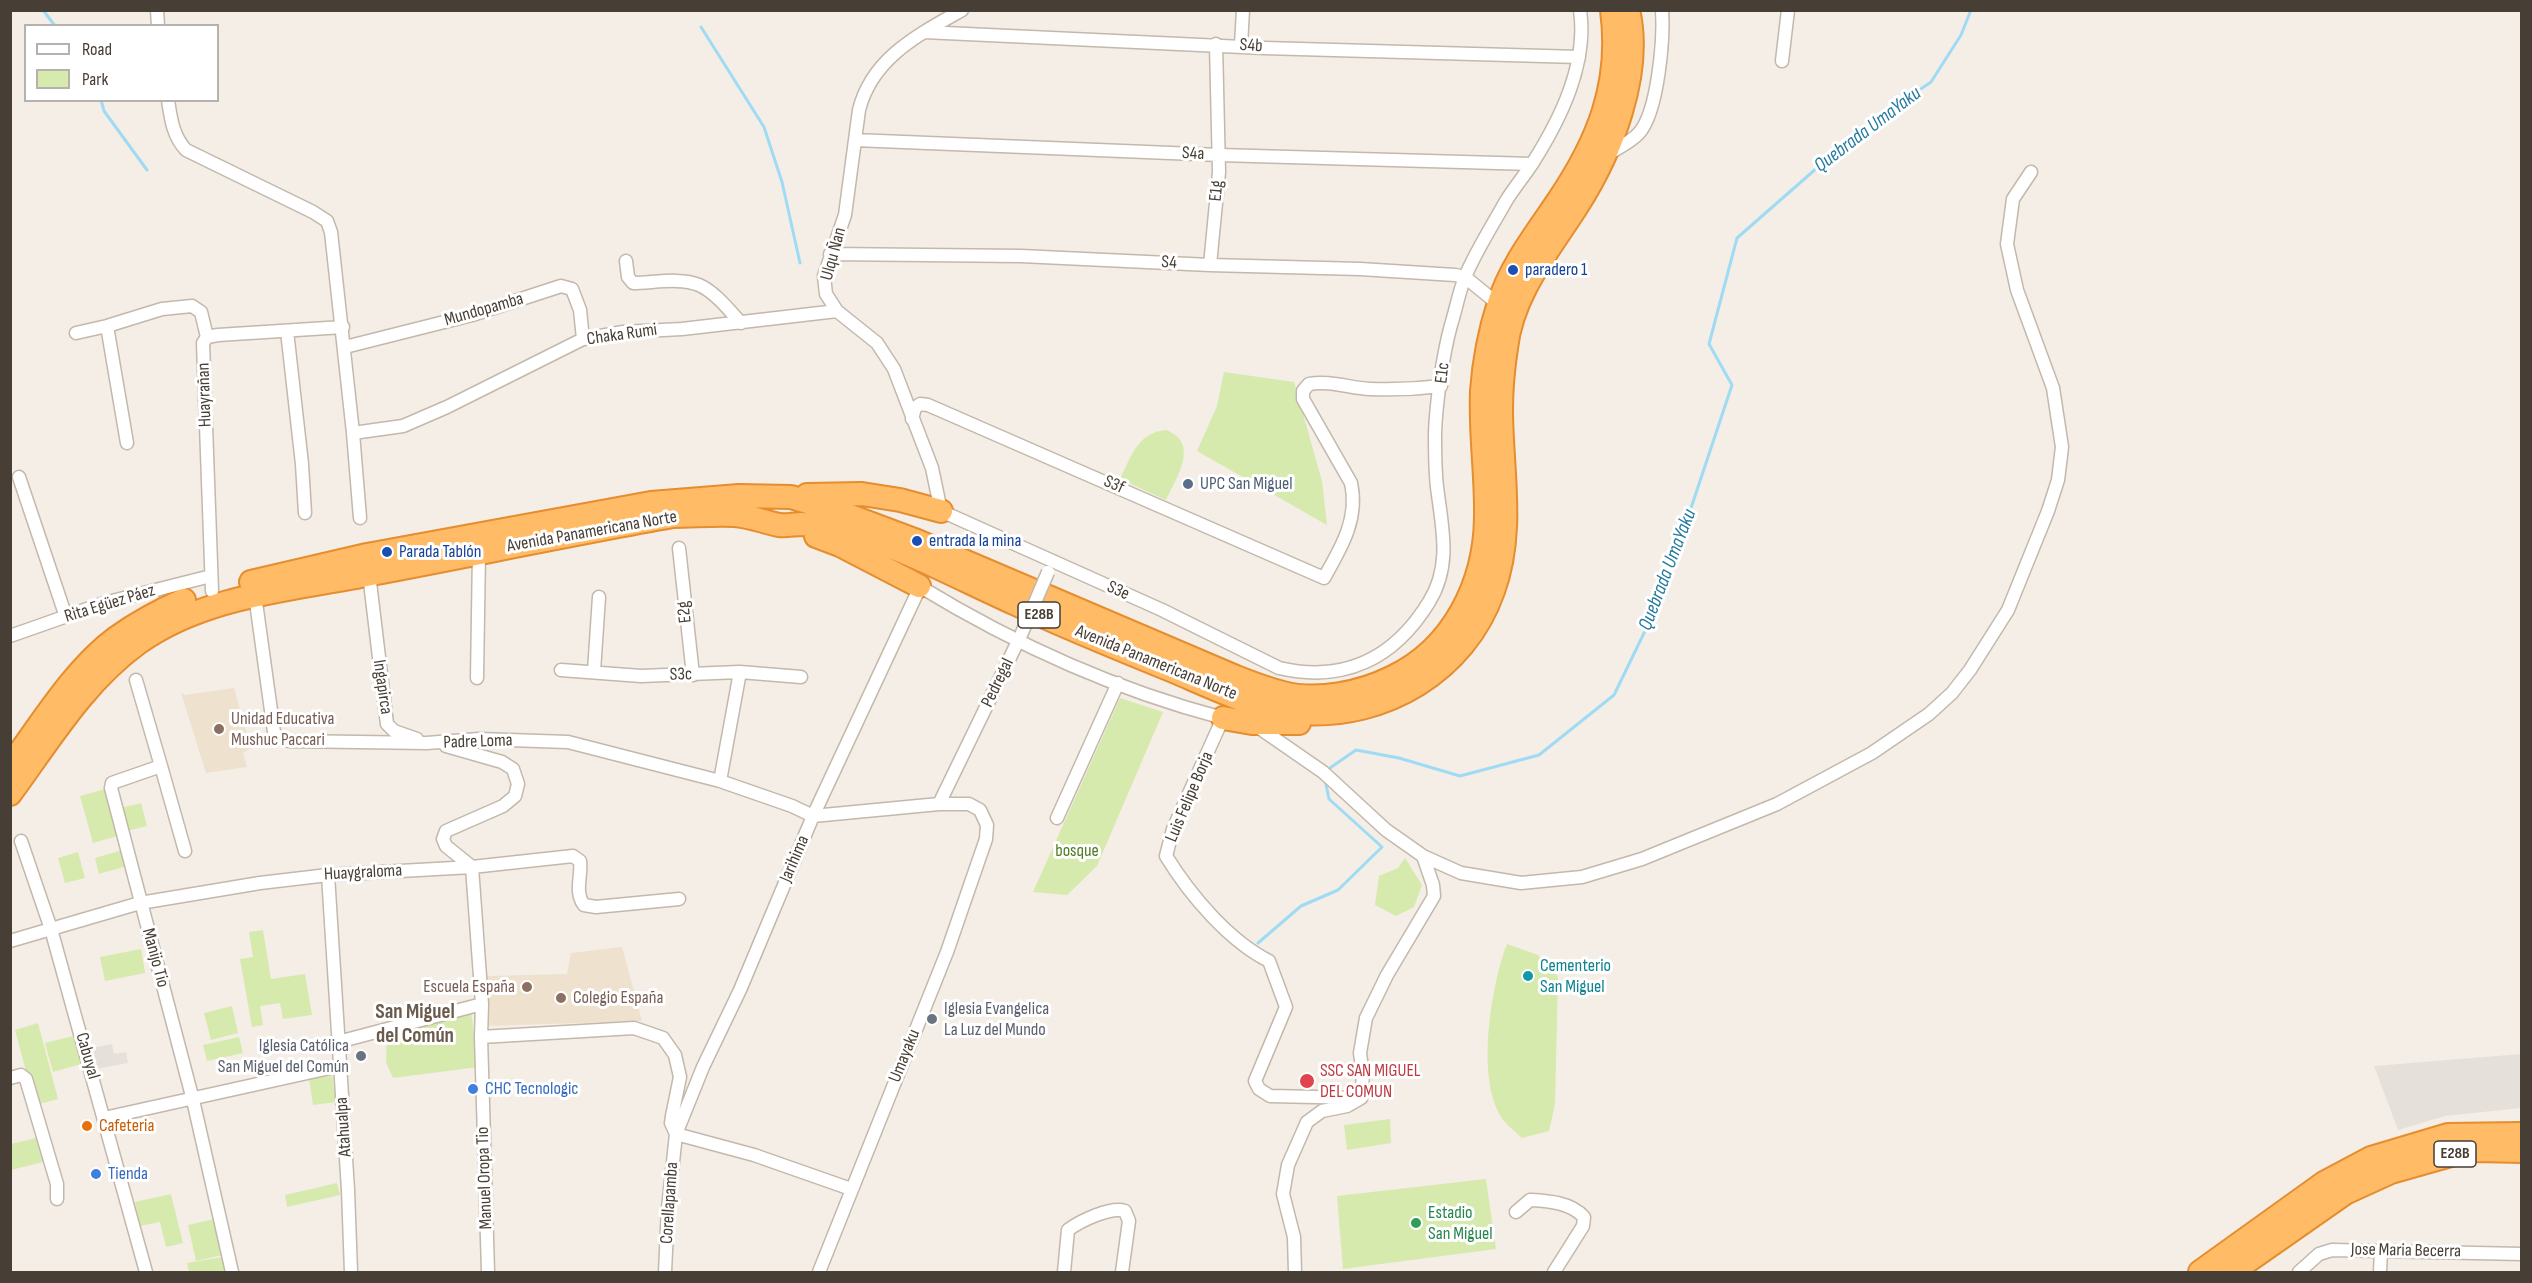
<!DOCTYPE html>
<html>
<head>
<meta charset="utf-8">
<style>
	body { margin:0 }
	#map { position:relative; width:2532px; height:1283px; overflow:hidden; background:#f4eee6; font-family:"Sofia Sans Condensed",sans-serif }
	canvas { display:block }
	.frame { position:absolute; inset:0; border:12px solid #473e35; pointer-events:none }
	.legend { position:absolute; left:24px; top:24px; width:195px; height:78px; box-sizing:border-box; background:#fff; border:2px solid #b5b2ae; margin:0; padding:8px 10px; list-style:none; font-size:18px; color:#473e35 }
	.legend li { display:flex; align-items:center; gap:12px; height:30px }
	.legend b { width:30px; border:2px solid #b5b2ae }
</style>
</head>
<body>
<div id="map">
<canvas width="2532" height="1283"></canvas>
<div class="frame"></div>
<ul class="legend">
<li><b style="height:8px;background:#fff"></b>Road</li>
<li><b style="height:16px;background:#d6eaad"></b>Park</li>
</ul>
</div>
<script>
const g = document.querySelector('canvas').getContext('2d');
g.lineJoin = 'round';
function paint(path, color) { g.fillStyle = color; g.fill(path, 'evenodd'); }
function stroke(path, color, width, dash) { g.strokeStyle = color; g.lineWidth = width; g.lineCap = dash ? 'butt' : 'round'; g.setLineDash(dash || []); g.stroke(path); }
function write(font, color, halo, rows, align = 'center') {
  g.font = font + ' "Sofia Sans Condensed",sans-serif'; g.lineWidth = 6; g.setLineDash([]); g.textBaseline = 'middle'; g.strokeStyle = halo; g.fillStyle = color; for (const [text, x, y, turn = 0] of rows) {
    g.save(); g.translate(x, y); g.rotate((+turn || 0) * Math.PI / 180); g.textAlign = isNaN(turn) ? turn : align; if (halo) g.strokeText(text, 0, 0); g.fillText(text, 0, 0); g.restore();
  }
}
const industrial = new Path2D(`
	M112,1044L114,1054L126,1052L128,1063L96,1069L92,1048Z
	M2521,1054V1108L2445,1116L2398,1130L2374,1066Z`);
const education = new Path2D(`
	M234,688L251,748L243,753L247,767L206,773L181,693L185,695Z
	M622,947L642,1021L485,1026L486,976L567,974L571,953Z`);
const green = new Path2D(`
	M1224,372L1294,382L1322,481L1327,525L1197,451L1217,406Z
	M1166,430C1200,443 1177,477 1166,500L1120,479C1131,457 1138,432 1166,430Z
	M1120,698L1163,712L1097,866L1067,895L1033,892Z
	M105,789L118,836L93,843L80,796Z
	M141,803L147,826L127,831L121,808Z
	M123,850L127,866L99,874L95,858Z
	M78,852L85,878L65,883L58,858Z
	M1405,858L1422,885L1414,907L1396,916L1375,905L1379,876L1398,868Z
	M263,930L271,979L305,974L312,1015L283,1019L280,1003L260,1006L263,1025L252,1027L240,959L253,957L249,932Z
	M1507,944L1538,955L1558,977L1555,1104L1549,1131L1522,1138C1517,1133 1510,1128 1505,1122C1474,1085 1491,985 1507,944Z
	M141,949L145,973L105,981L100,957Z
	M232,1006L238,1033L211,1040L204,1013Z
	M471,1010L478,1067L393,1078L386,1062L387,1032Z
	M38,1023L58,1099L35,1105L15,1030Z
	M73,1036L81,1064L53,1072L45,1043Z
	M239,1037L243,1053L207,1061L203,1045Z
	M332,1076L336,1102L313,1105L309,1079Z
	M1390,1119L1391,1143L1347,1150L1344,1125Z
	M36,1138L43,1162L11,1170V1144Z
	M1486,1179L1496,1249L1343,1269L1337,1196Z
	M337,1183L340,1195L287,1207L285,1195Z
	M171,1194L183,1243L166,1247L160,1222L140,1226L135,1202Z
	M214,1219L222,1255L196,1261L188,1225Z
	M223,1257L225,1272H189L187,1263Z`);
const stream = new Path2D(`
	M43,10L55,26
	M701,27L764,127L782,182L800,263
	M101,100L104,111L147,170
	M1327,770L1356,750L1399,758L1460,776L1539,755L1614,695L1661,598L1732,385L1709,344L1737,238L1858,132L1931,82L1961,35L1971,10
	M1258,943L1301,906L1338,890L1382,847L1329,799L1325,780`);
const street = new Path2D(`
	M157,10L158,26
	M962,10C918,35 872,58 859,110L845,215L824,276L826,294L837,311L877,343L894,369L932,468L941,511L1162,610L1279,668C1344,683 1394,659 1429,602C1452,565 1442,528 1437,487C1435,470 1435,451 1435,433C1436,403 1443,354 1451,325C1456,309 1459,292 1465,277C1476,251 1492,226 1506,201C1514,188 1524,176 1532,164C1560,120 1588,64 1580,10
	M924,32L1264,48L1579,57
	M1241,45L1243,10
	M1782,61L1788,10
	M168,100C171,120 173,136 186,150L313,212L327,221L331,232L353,433L360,518
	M855,140L1219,155L1532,164
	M1608,154C1618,148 1631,142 1639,133C1658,112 1664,38 1662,10
	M830,254L1021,256L1210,265L1360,269L1455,275L1465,277L1498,304
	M626,261L628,277L633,283C653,283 680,277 699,285C715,292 729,310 741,323
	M1210,265L1219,172L1216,44
	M107,326L127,443
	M287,331L302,464L305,513
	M76,333L107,326L162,309L192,306L201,312L207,337
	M345,347L472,315L561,286L572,289L580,310L583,339
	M912,419L915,408L920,404L928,405L1324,578C1341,548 1359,519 1351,483L1303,399V391L1309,384C1329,380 1350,388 1370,389C1394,390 1417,389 1441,386
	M353,433L403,426L447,407L583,339L623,332L682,329L837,311
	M19,477L66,617
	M679,548L693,675
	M369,574L387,724L394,731L417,739
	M919,586C1014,644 1116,690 1223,718L1173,829L1166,856C1190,895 1229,941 1269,961L1286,1007L1255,1081L1259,1089L1270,1096L1361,1098
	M212,591L203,343L207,337L218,335L343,327
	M255,595L274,732L279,739L289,741L427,743L479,739L568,742L720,781L792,806L813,816L939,804H969L980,810L987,825L986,839L947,952L819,1272
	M10,636L104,603L211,576
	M561,670L641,676L740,672L801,677
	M594,671L599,597
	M477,678L479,552
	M136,680L161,766L112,783L111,788L193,1100L232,1272
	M1258,727L1323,772L1386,830L1423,856L1461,873L1521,883L1582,877L1642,859L1777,804L1872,753L1929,714L1952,693L1970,670L2008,610L2048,511L2058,480L2062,447L2053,388L2017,290L2007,244L2013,199L2031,172
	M446,746L502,762L513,769L518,784L515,796L503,806L446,831L443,839L446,846L472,867L482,1004L481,1037L488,1272
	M161,766L185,851
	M720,781L740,672
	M939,804L1020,637
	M1057,818L1118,683
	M21,841L51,929L146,1272
	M328,875L348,1190L351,1272
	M10,941L140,903L260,883L328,875L472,867L573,856L580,861C582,877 574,892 584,905L596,907L679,899
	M481,1037L634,1028L663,1038L675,1055L680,1077L672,1116L671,1123L676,1134L668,1208L665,1272
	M338,1042L482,1004
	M10,1078L21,1075L26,1079L57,1184V1199
	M104,1118L339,1066
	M851,1189L754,1155L676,1134L703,1067L740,990L813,816L920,587
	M1516,1212L1530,1200C1548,1201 1570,1202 1584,1217L1583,1226L1554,1272
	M1064,1272L1068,1230C1080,1221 1111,1206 1125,1211L1129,1221L1122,1272
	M1295,1272L1294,1237L1283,1194L1288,1165L1307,1122L1322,1111L1347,1106L1361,1098L1363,1075L1360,1053L1366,1018L1387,975L1434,896L1433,885L1423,856
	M2299,1272L2319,1254L2332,1250L2522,1254
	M2380,1272L2381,1250`);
const highway = new Path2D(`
	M807,495L862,494L900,500L941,511
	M816,536L840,545L919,586
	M251,582L367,555L651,503L739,496L791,497L837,511L917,541L1236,677C1251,683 1267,689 1283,693C1317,702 1361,693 1393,677C1453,648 1485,584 1486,518C1487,476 1480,433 1482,391C1484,362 1490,331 1499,303C1511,265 1536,234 1558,201C1598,142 1622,84 1612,10
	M1223,718L1252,723H1299
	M10,766C41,724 74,669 116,638C137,623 161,610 184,600
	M10,794C49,741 84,682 138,643C205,595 292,590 371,574C472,555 572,534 673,516C693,516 714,514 734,515C750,516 764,522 779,525C787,526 794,524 802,524C819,525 838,528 855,533C910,552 963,580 1016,604C1067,628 1119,649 1171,670C1212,687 1256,710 1301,713C1385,719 1465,671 1493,591C1515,531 1501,470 1501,409C1501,389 1503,368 1506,348C1512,294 1549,250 1577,206C1611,153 1643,74 1628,10
	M2200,1272L2324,1183L2371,1158L2448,1135L2522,1134
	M2232,1272L2345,1193L2391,1172L2451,1155L2477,1150L2522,1151`);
const streetBridge = new Path2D(`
	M1021,635L1048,572`);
const markers = [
	[1513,270,6,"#1a4fb4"],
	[1188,484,6,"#5c6f8a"],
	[917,541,6,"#1a4fb4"],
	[387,552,6,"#1a4fb4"],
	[219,729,6,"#8d6e63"],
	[1528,976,6,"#0f9aa8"],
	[527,987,6,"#8d6e63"],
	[561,998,6,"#8d6e63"],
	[932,1019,6,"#6b7280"],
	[361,1056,6,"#6b7280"],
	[1307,1081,8,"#e0444e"],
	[473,1089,6,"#3f7fe0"],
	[87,1126,6,"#e8710a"],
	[96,1174,6,"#3f7fe0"],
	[1416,1223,6,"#2e9e5b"]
];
const shields = [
	[1039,615,42],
	[2455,1154,42]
];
const shieldNames = [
	["E28B",1039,615],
	["E28B",2455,1154]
];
const streetNames = [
	["S4b",1251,46,4],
	["S4a",1193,154,2],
	["E1g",1217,191,-85],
	["Ulqu Ñan",834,254,-75],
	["S4",1169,263,3],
	["Mundopamba",484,310,-16],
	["Chaka Rumi",622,335,-8],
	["E1c",1443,373,-83],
	["Huayrañan",205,395,-92],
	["S3f",1114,485,24],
	["Avenida Panamericana Norte",592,532,-10],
	["S3e",1118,591,24],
	["Rita Egüez Páez",110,604,-17],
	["E2g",685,612,-96],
	["Avenida Panamericana Norte",1156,663,22],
	["S3c",681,675,-1],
	["Pedregal",998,683,-64],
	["Ingapirca",382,687,82],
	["Padre Loma",478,742,-2],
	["Luis Felipe Borja",1190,797,-67],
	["Jarihima",795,859,-67],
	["Huaygraloma",363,873,-3],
	["Manijo Tio",155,958,75],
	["Cabuyal",87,1056,74],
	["Umayaku",905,1056,-68],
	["Atahualpa",344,1127,-94],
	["Manuel Oropa Tio",485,1178,-92],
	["Corellapamba",670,1203,-86],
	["Jose Maria Becerra",2406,1251,1]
];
const transitNames = [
	["paradero 1",1525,270],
	["entrada la mina",929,541],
	["Parada Tablón",399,552]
];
const serviceNames = [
	["UPC San Miguel",1200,484]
];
const educationNames = [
	["Unidad Educativa",231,719],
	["Mushuc Paccari",231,740],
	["Escuela España",515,987,"right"],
	["Colegio España",573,998]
];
const parkNames = [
	["bosque",1077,851]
];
const cultureNames = [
	["Cementerio",1540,966],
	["San Miguel",1540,987]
];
const worshipNames = [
	["Iglesia Evangelica",944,1009],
	["La Luz del Mundo",944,1030],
	["Iglesia Católica",349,1046,"right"],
	["San Miguel del Común",349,1067,"right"]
];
const healthNames = [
	["SSC SAN MIGUEL",1320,1071],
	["DEL COMUN",1320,1092]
];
const shopNames = [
	["CHC Tecnologic",485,1089],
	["Tienda",108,1174]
];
const foodNames = [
	["Cafeteria",99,1126]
];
const leisureNames = [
	["Estadio",1428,1213],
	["San Miguel",1428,1234]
];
const waterNames = [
	["Quebrada UmaYaku",1868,130,-37],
	["Quebrada UmaYaku",1668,570,-69]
];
const quarterNames = [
	["San Miguel",415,1013],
	["del Común",415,1037]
];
paint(industrial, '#e6e0db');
paint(education, '#eee2cf');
paint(green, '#d6eaad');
stroke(stream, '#9fdbf4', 3);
stroke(street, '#c3b8ab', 15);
stroke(highway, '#e58d2f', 26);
stroke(street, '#fff', 12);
stroke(highway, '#fb6', 22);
stroke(streetBridge, '#c3b8ab', 15, []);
stroke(streetBridge, '#fff', 12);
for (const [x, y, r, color] of markers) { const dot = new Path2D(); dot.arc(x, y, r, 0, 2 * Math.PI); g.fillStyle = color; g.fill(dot); stroke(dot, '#fff', 2); }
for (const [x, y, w] of shields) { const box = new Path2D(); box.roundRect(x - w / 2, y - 13, w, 26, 4.5); g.fillStyle = '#fff'; g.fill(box); stroke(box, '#473e35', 1.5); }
write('bold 16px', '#473e35', null, shieldNames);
write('18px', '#473e35', '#fff', streetNames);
write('18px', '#164399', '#fff', transitNames, 'left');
write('18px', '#4e5e75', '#fff', serviceNames, 'left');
write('18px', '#785e54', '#fff', educationNames, 'left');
write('18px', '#507c25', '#fff', parkNames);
write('18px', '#0d838f', '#fff', cultureNames, 'left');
write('18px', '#5b616d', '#fff', worshipNames, 'left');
write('18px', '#be3a42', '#fff', healthNames, 'left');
write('18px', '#366cbe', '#fff', shopNames, 'left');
write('18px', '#c56008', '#fff', foodNames, 'left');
write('18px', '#27864d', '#fff', leisureNames, 'left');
write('italic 20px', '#257aa0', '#fff', waterNames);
write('bold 21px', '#6b5b4c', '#fff', quarterNames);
</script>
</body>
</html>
